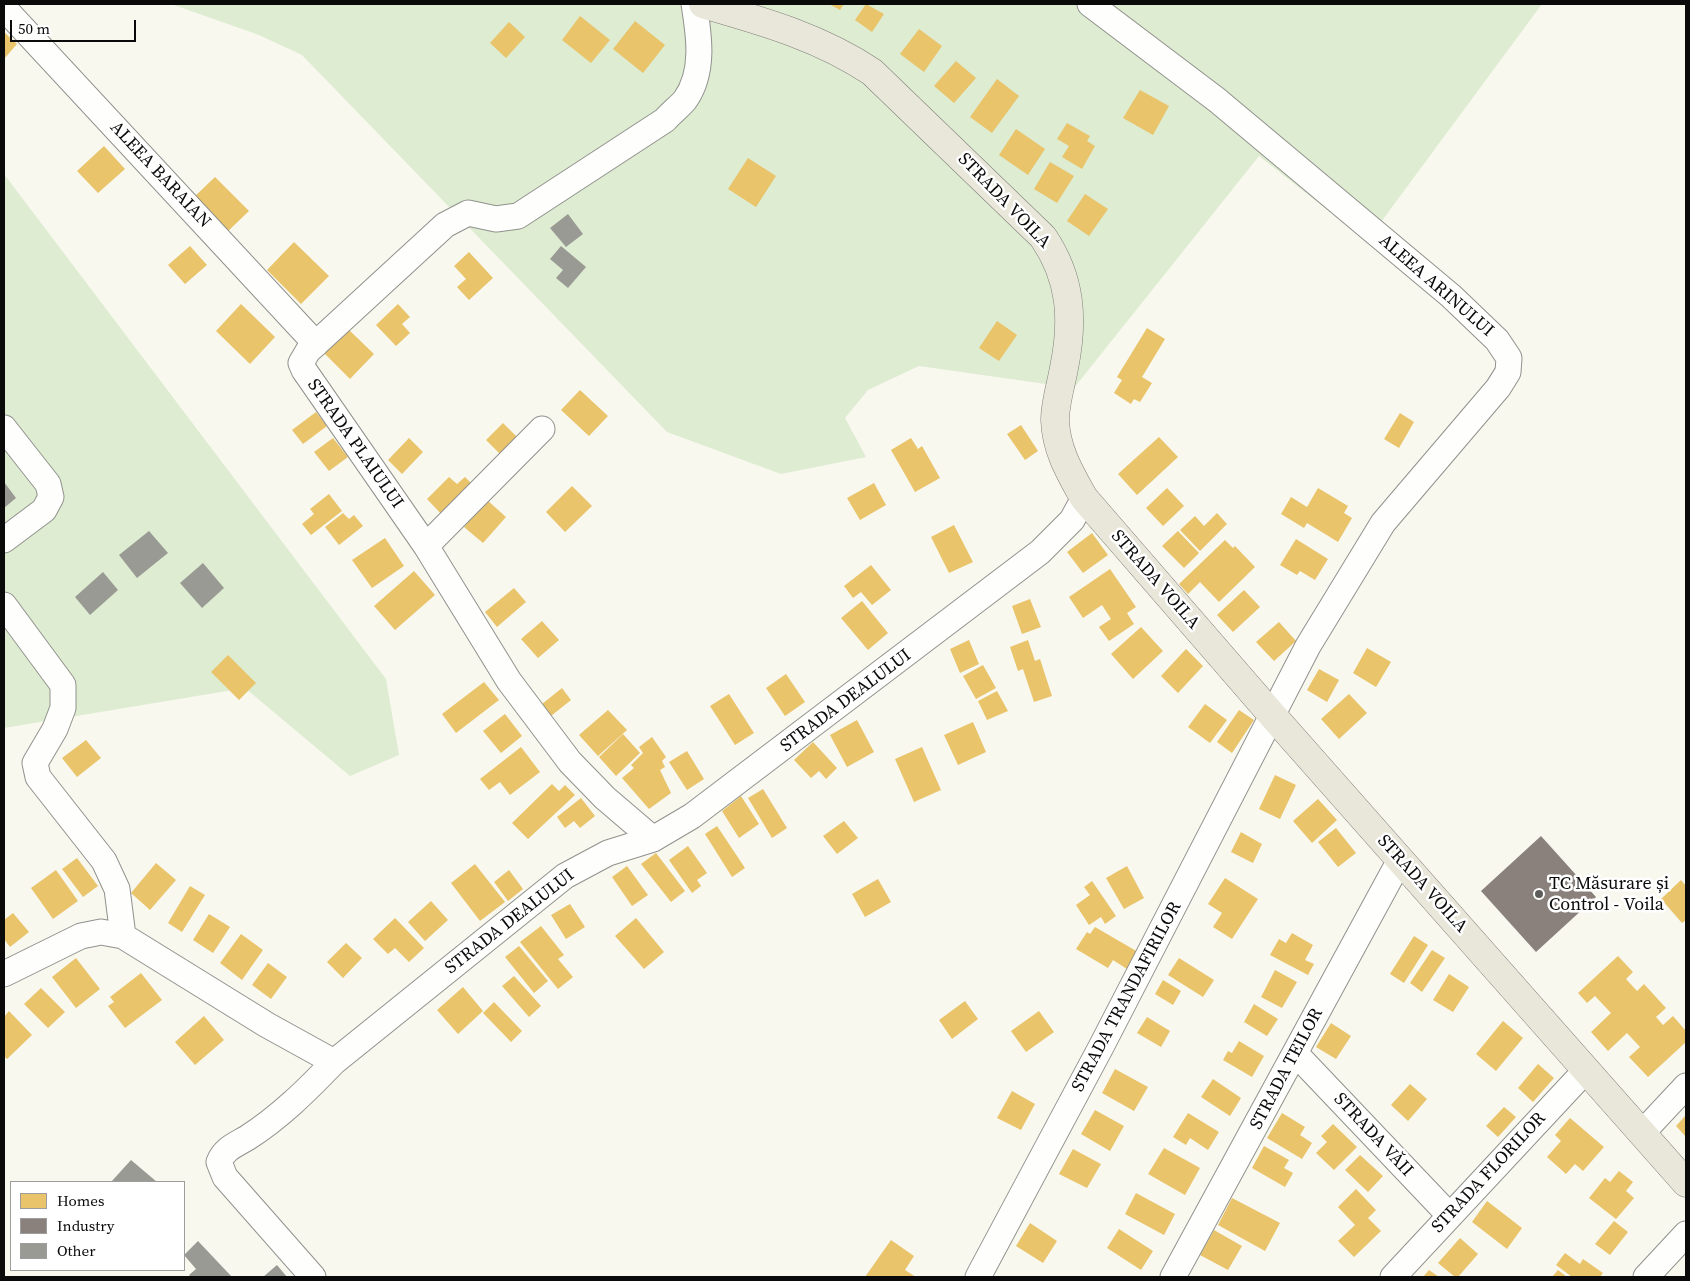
<!DOCTYPE html>
<html>
<head>
<meta charset="utf-8">
<style>
	body { margin:0 }
	#map { position:relative; width:1690px; height:1281px; overflow:hidden; background:#f8f8ef; font-family:"Source Serif 4",serif }
	canvas { display:block }
	.frame { position:absolute; inset:0; border:5px solid #0a0a0a; pointer-events:none }
	.legend { position:absolute; left:10px; top:1181px; width:175px; height:90px; box-sizing:border-box; background:#fff; border:1px solid #9d9d9d; margin:0; padding:6px 9px; list-style:none; font-size:15px; color:#0a0a0a }
	.legend li { display:flex; align-items:center; gap:10px; height:25px }
	.legend b { width:25px; border:1px solid #9d9d9d }
	.scale { position:absolute; left:10px; top:20px; width:126px; height:22px; box-sizing:border-box; border:2px solid #0a0a0a; border-top:0; padding-left:6px; font-size:15px; line-height:18px; white-space:nowrap; color:#0a0a0a; -webkit-text-stroke:4px #fff; paint-order:stroke }
</style>
</head>
<body>
<div id="map">
<canvas width="1690" height="1281"></canvas>
<div class="frame"></div>
<ul class="legend">
<li><b style="height:14px;background:#e9c46a"></b>Homes</li>
<li><b style="height:14px;background:#8a817c"></b>Industry</li>
<li><b style="height:14px;background:#9a9a95"></b>Other</li>
</ul>
<div class="scale">50 m</div>
</div>
<script>
const g = document.querySelector('canvas').getContext('2d');
g.lineJoin = 'round';
function paint(path, color) { g.fillStyle = color; g.fill(path, 'evenodd'); }
function stroke(path, color, width, dash) { g.strokeStyle = color; g.lineWidth = width; g.lineCap = dash ? 'butt' : 'round'; g.setLineDash(dash || []); g.stroke(path); }
function write(font, color, halo, rows, align = 'center') {
  g.font = font + ' "Source Serif 4",serif'; g.lineWidth = 5; g.setLineDash([]); g.textBaseline = 'middle'; g.strokeStyle = halo; g.fillStyle = color; for (const [text, x, y, turn = 0] of rows) {
    g.save(); g.translate(x, y); g.rotate((+turn || 0) * Math.PI / 180); g.textAlign = isNaN(turn) ? turn : align; if (halo) g.strokeText(text, 0, 0); g.fillText(text, 0, 0); g.restore();
  }
}
const green = new Path2D(`
	M171,4H1542L1367,241L1259,156L1074,388L919,366L868,390L845,418L866,457L781,474L667,432L302,55L259,35Z
	M4,174L386,679L399,755L350,776L245,688L4,728Z`);
const homes = new Path2D(`
	M829,4H844L840,10Z
	M866,4L884,14L872,32L855,20Z
	M580,16L610,40L591,63L562,40Z
	M635,21L665,45L643,73L613,49Z
	M509,22L525,37L506,58L490,43Z
	M919,29L942,46L924,72L900,54Z
	M4,32L17,44L4,59Z
	M956,61L976,78L954,103L934,86Z
	M997,79L1019,96L992,133L970,117Z
	M1140,90L1169,106L1153,135L1123,118Z
	M1067,123L1090,136L1087,141L1095,146L1082,169L1062,157L1069,146L1057,139Z
	M1016,129L1045,149L1028,175L999,155Z
	M104,146L125,169L98,193L77,171Z
	M748,158L776,176L756,207L728,189Z
	M1050,162L1074,176L1057,203L1034,189Z
	M215,177L249,211L224,235L191,200Z
	M1085,194L1108,209L1089,236L1067,221Z
	M294,242L329,276L301,304L267,270Z
	M190,246L207,265L185,284L168,265Z
	M469,252L493,278L469,300L457,287L466,279L454,266Z
	M241,304L275,337L250,364L216,331Z
	M398,304L410,317L402,324L410,333L396,346L376,325Z
	M997,321L1017,335L999,361L979,348Z
	M1147,328L1165,339L1142,377L1152,383L1140,402L1134,399L1131,404L1114,393L1122,380L1117,377Z
	M348,329L374,354L350,379L324,353Z
	M580,390L608,416L589,436L561,410Z
	M316,412L327,426L303,444L292,430Z
	M1400,413L1414,422L1399,448L1384,439Z
	M503,423L521,441L504,458L486,440Z
	M1021,425L1038,451L1025,460L1007,434Z
	M1159,437L1178,457L1137,495L1118,474Z
	M333,438L348,457L329,471L314,452Z
	M409,438L423,452L402,474L388,460Z
	M911,438L918,449L922,446L940,478L915,492L891,450Z
	M449,477L457,484L465,477L475,487L444,517L427,499Z
	M874,483L886,505L860,520L847,498Z
	M572,486L592,506L565,532L546,512Z
	M1167,488L1184,506L1163,526L1146,508Z
	M1318,488L1348,506L1344,513L1352,518L1338,542L1307,523L1304,528L1281,514L1291,497L1307,507Z
	M329,494L342,511L311,535L302,524L314,514L310,509Z
	M487,500L506,517L483,543L464,527Z
	M343,513L349,519L354,515L363,526L339,545L325,527Z
	M1217,513L1227,524L1200,551L1180,530L1195,516L1204,526Z
	M954,525L973,562L949,573L931,537Z
	M1178,531L1199,553L1184,568L1162,546Z
	M1092,533L1108,555L1083,573L1067,552Z
	M385,538L404,566L372,588L352,560Z
	M1296,539L1328,559L1315,580L1300,571L1297,575L1280,565Z
	M1225,540L1233,548L1235,546L1255,567L1219,602L1200,582L1188,594L1179,584Z
	M871,565L891,590L872,605L861,592L853,598L844,586Z
	M1110,569L1136,607L1127,613L1134,624L1109,641L1099,627L1111,619L1102,605L1083,618L1069,597Z
	M414,571L435,595L395,630L374,606Z
	M514,588L526,602L497,627L485,612Z
	M1244,590L1260,607L1233,632L1217,615Z
	M1030,599L1041,627L1022,634L1012,606Z
	M862,601L888,633L868,650L841,618Z
	M542,621L559,640L538,658L521,639Z
	M1279,622L1296,641L1274,661L1256,642Z
	M1141,627L1163,651L1133,679L1111,654Z
	M969,640L979,664L960,673L950,649Z
	M1028,640L1035,661L1040,659L1052,696L1034,702L1023,669L1018,671L1010,647Z
	M1367,648L1391,662L1376,687L1353,673Z
	M1186,649L1203,666L1178,693L1161,676Z
	M228,655L256,683L239,700L211,672Z
	M983,665L996,688L976,699L963,676Z
	M1319,669L1339,680L1327,702L1307,690Z
	M786,674L805,702L785,716L766,688Z
	M484,682L499,700L456,733L442,714Z
	M562,688L571,700L551,716L542,704Z
	M997,691L1008,711L987,720L978,701Z
	M729,694L754,733L735,745L710,706Z
	M1349,694L1367,713L1339,739L1321,719Z
	M1205,704L1227,720L1210,743L1188,727Z
	M608,710L627,730L598,756L579,735Z
	M1239,710L1254,720L1232,753L1217,742Z
	M505,714L522,736L501,753L483,731Z
	M857,720L874,752L847,767L830,735Z
	M973,722L986,752L958,765L944,735Z
	M623,734L640,753L616,776L599,757Z
	M652,737L666,757L662,761L665,767L660,770L671,793L649,809L622,778L634,768L631,765L643,753L639,747Z
	M86,740L101,758L77,777L62,758Z
	M813,742L837,768L826,779L819,771L811,778L794,760Z
	M521,747L540,772L510,795L500,782L489,790L480,779Z
	M922,747L941,790L914,802L895,759Z
	M687,751L704,779L687,790L669,762Z
	M1275,775L1296,785L1280,819L1259,809Z
	M552,784L559,791L565,785L575,795L528,839L512,823Z
	M763,789L787,828L772,838L748,798Z
	M741,796L759,824L739,838L722,811Z
	M581,798L595,816L580,828L574,821L565,828L557,817Z
	M1318,799L1337,820L1312,843L1293,821Z
	M844,821L858,838L837,854L823,836Z
	M717,826L745,868L732,877L705,834Z
	M1336,828L1356,853L1338,867L1318,842Z
	M1241,832L1262,844L1253,863L1231,852Z
	M688,846L707,873L697,880L701,886L692,893L669,860Z
	M656,853L685,891L671,902L641,864Z
	M77,858L98,886L83,897L62,869Z
	M156,863L176,880L150,910L131,893Z
	M475,864L505,902L480,921L451,883Z
	M627,866L648,895L632,906L612,877Z
	M1127,866L1144,898L1124,909L1106,878Z
	M56,870L78,901L53,919L31,888Z
	M509,870L523,889L508,901L494,882Z
	M1225,878L1258,899L1232,939L1213,927L1222,913L1208,904Z
	M878,879L891,902L865,917L852,894Z
	M1681,880L1686,886V920L1682,923L1661,899Z
	M1092,881L1116,916L1105,924L1101,917L1089,925L1076,905L1090,895L1084,887Z
	M190,886L205,895L182,932L168,923Z
	M431,901L448,920L425,941L408,922Z
	M570,904L585,927L566,939L551,915Z
	M13,913L29,932L10,947L4,939V920Z
	M209,914L230,927L213,953L193,940Z
	M395,918L424,948L409,962L395,948L388,954L373,939Z
	M636,918L664,952L644,969L615,936Z
	M541,926L564,955L558,959L573,977L558,989L520,942Z
	M1095,927L1138,952L1127,969L1113,960L1108,968L1076,949L1087,932L1090,934Z
	M1292,933L1313,945L1305,960L1314,964L1308,975L1270,955L1279,939L1286,943Z
	M241,934L263,950L242,980L220,963Z
	M1414,936L1428,945L1404,983L1390,974Z
	M346,943L362,958L343,978L327,962Z
	M519,946L548,981L534,993L505,957Z
	M1432,950L1445,958L1422,992L1410,983Z
	M1618,956L1633,972L1626,979L1637,991L1644,984L1666,1008L1656,1017L1663,1025L1673,1016L1686,1031V1042L1648,1077L1629,1057L1640,1047L1627,1033L1608,1051L1591,1032L1611,1013L1595,996L1587,1003L1578,993Z
	M76,958L100,989L76,1008L52,977Z
	M1179,958L1214,980L1203,997L1168,975Z
	M268,963L287,977L271,999L252,985Z
	M1275,970L1297,982L1282,1008L1261,997Z
	M141,973L162,1000L125,1028L108,1006L114,1002L110,997Z
	M1449,974L1469,987L1453,1012L1433,1000Z
	M514,976L541,1006L529,1017L502,986Z
	M1163,980L1181,991L1173,1005L1155,994Z
	M463,987L483,1011L458,1034L437,1010Z
	M41,988L65,1012L48,1028L24,1004Z
	M965,1001L978,1019L952,1039L939,1020Z
	M494,1002L522,1031L511,1042L483,1013Z
	M1254,1004L1278,1019L1267,1036L1244,1022Z
	M9,1011L32,1035L7,1059L4,1056V1017Z
	M1039,1011L1054,1032L1026,1052L1011,1031Z
	M204,1016L224,1040L195,1065L175,1042Z
	M1147,1017L1170,1031L1161,1047L1137,1033Z
	M1503,1021L1523,1038L1496,1071L1476,1054Z
	M1331,1023L1351,1036L1336,1059L1316,1047Z
	M1239,1041L1264,1056L1252,1077L1223,1060L1228,1051L1232,1053Z
	M1538,1064L1554,1078L1533,1102L1518,1088Z
	M1115,1069L1148,1087L1134,1111L1102,1093Z
	M1213,1079L1241,1098L1230,1116L1201,1097Z
	M1410,1084L1427,1099L1408,1121L1391,1105Z
	M1012,1091L1035,1104L1021,1130L997,1118Z
	M1504,1107L1516,1117L1498,1137L1486,1126Z
	M1095,1110L1124,1126L1110,1151L1081,1134Z
	M1188,1113L1219,1132L1208,1150L1190,1138L1186,1145L1173,1137Z
	M1282,1113L1305,1127L1300,1135L1312,1143L1302,1159L1267,1138Z
	M1686,1115V1137L1676,1126Z
	M1570,1118L1604,1147L1583,1171L1575,1164L1566,1174L1547,1157L1561,1141L1555,1135Z
	M1333,1124L1357,1147L1334,1170L1316,1153L1327,1142L1321,1136Z
	M1264,1146L1289,1160L1284,1168L1293,1173L1285,1187L1252,1168Z
	M1164,1148L1200,1168L1185,1195L1148,1174Z
	M1073,1149L1101,1164L1087,1188L1059,1174Z
	M1360,1155L1383,1176L1368,1192L1345,1170Z
	M1619,1171L1633,1182L1626,1191L1634,1198L1616,1219L1589,1198L1605,1178L1610,1182Z
	M1356,1189L1376,1210L1368,1218L1381,1231L1354,1257L1338,1241L1355,1225L1338,1207Z
	M1136,1193L1175,1214L1164,1235L1125,1214Z
	M1232,1198L1280,1223L1265,1251L1218,1225Z
	M1487,1201L1522,1228L1507,1249L1472,1222Z
	M1614,1221L1628,1232L1610,1255L1595,1244Z
	M1030,1223L1057,1241L1043,1263L1016,1246Z
	M1119,1229L1153,1251L1141,1270L1107,1248Z
	M1214,1230L1242,1246L1228,1270L1200,1255Z
	M1460,1238L1478,1254L1458,1277H1455L1438,1263Z
	M891,1240L914,1256L905,1270L916,1277H865Z
	M1565,1253L1580,1264L1583,1259L1603,1273L1600,1277H1572L1556,1265Z
	M1429,1270L1439,1277H1423Z
	M1558,1270L1567,1277H1552Z`);
const industry = new Path2D(`
	M1541,836L1596,897L1536,952L1481,891Z`);
const building = new Path2D(`
	M568,214L583,234L566,247L550,228Z
	M561,246L586,267L568,288L556,278L563,270L550,259Z
	M4,482L16,498L4,508Z
	M149,531L168,553L137,578L119,555Z
	M203,563L224,588L202,608L180,583Z
	M103,572L118,590L90,615L75,597Z
	M131,1160L157,1182H111Z
	M198,1241L232,1277H191L189,1275L196,1269L184,1255Z
	M277,1265L287,1277H263Z`);
const minor = new Path2D(`
	M4,8L316,344
	M4,428L48,484L51,497L44,510L4,540
	M426,546L542,429
	M4,605L63,685V708L55,729L35,763L38,777L104,861L117,889L123,936
	M653,839L605,798L570,762L509,681L426,546L304,370L301,363L308,351L445,225L468,213L496,219L518,216L665,120C671,113 679,107 685,100C705,72 699,35 694,4
	M4,974L81,936L101,932L123,936L267,1025L334,1062L565,876L608,853L653,839L692,816L1040,552L1072,520L1084,498
	M1296,1054L1450,1216
	M1642,1133L1686,1086
	M313,1277L225,1177L219,1162C224,1149 235,1145 247,1138C280,1117 307,1090 334,1062
	M978,1277L1101,1047L1308,646L1383,523L1498,388L1508,372L1509,358L1497,340L1451,296L1217,100L1090,4
	M1173,1277L1400,860
	M1393,1277L1586,1070
	M1646,1277L1686,1234`);
const major = new Path2D(`
	M703,4C762,21 820,37 872,72L1043,237C1071,278 1074,319 1064,368C1061,385 1055,403 1055,420C1056,450 1070,473 1084,498L1273,716L1686,1183`);
const markers = [
	[1539,894,5,"#5d5d5a"]
];
const streetNames = [
	["ALEEA BARAIAN",160,175,47],
	["STRADA VOILA",1004,201,46],
	["ALEEA ARINULUI",1436,286,41],
	["STRADA PLAIULUI",355,444,55],
	["STRADA VOILA",1155,580,49],
	["STRADA DEALULUI",846,701,-37],
	["STRADA VOILA",1422,884,48],
	["STRADA DEALULUI",510,922,-38],
	["STRADA TRANDAFIRILOR",1127,997,-62],
	["STRADA TEILOR",1287,1069,-62],
	["STRADA VĂII",1373,1135,47],
	["STRADA FLORILOR",1489,1173,-47]
];
const poiNames = [
	["TC Măsurare și",1549,884],
	["Control - Voila",1549,905]
];
paint(green, '#deecd1');
paint(homes, '#e9c46a');
paint(industry, '#8a817c');
paint(building, '#9a9a95');
stroke(minor, '#91918d', 27);
stroke(major, '#7e7e7a', 29);
stroke(minor, '#fefefd', 25);
stroke(major, '#e9e7d9', 28);
for (const [x, y, r, color] of markers) { const dot = new Path2D(); dot.arc(x, y, r, 0, 2 * Math.PI); g.fillStyle = color; g.fill(dot); stroke(dot, '#fff', 2); }
write('18px', '#0a0a0a', '#fff', streetNames);
write('18px', '#0a0a0a', '#fff', poiNames, 'left');
</script>
</body>
</html>
